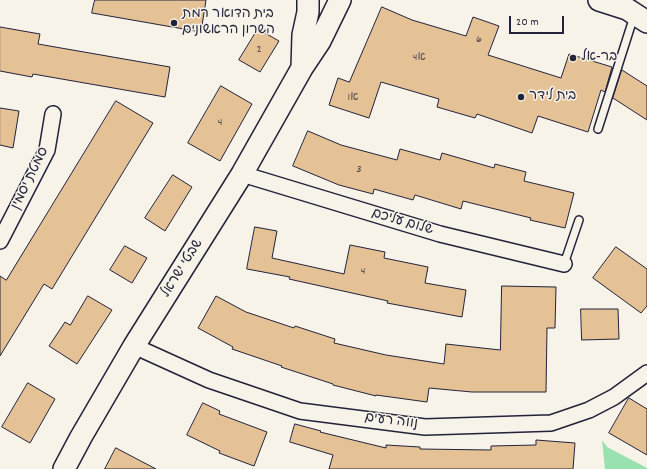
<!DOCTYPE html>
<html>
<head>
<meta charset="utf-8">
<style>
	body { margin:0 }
	#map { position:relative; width:647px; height:469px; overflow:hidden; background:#f7f3e8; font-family:Dekko,sans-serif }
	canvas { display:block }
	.scale { position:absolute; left:509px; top:16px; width:55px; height:18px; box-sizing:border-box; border:2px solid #22223b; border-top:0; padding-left:5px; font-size:12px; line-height:14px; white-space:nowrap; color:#22223b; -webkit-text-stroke:3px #f7f3e8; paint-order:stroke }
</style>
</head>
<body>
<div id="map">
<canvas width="647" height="469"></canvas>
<div class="scale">20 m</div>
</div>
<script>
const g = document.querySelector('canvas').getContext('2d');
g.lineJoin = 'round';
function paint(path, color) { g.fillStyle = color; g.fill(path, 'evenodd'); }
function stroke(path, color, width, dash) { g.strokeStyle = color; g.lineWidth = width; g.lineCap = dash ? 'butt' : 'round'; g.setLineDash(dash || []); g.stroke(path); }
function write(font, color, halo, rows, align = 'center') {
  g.font = font + ' Dekko,"Playpen Sans Hebrew",sans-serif'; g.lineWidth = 3; g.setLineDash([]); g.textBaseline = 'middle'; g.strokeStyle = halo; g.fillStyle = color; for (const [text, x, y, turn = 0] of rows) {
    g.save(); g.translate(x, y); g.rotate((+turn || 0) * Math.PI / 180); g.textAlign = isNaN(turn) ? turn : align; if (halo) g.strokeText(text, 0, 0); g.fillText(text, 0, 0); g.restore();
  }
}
const green = new Path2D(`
	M602,440L607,447L647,468V469H605Z`);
const building = new Path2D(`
	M95,0H206L201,32L92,13Z
	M382,7L412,20L466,36L473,17L499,26L488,55L561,78L569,54L612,67L605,92L601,90L588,132L538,116L532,133L477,114L475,118L437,107L439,99L381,82L369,118L329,105L338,78L349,82Z
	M0,27L40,34L38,44L170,67L165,97L33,74L32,77L0,71Z
	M258,29L279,41L260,72L239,60Z
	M622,70L647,86V120L613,98Z
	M221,86L252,104L220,161L188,143Z
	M116,101L153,123L52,289L44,284L0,356V276L6,280Z
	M0,108L19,111L13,148L0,145Z
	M308,131L341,145L397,160L400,149L440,160L442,153L494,168L495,164L526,172L524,181L574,193L565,228L530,220L531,218L463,201L461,209L415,195L413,200L374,189L373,194L339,185L293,166Z
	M173,175L192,187L165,231L145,218Z
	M255,227L277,231L272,258L344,274L350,245L385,252L384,258L428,267L425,283L466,290L462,317L387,303L388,301L289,279L290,277L247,269Z
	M125,246L147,258L132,283L110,270Z
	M616,247L647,269V306L641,313L593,278Z
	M502,286L556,287L555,328H547L546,392H472L429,388L427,402L376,395V396L333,385V384L281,367L282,366L232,349L233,347L198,328L216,296L246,312L294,328L295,326L335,339L334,343L386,355L444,364L446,344L500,350Z
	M88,296L112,310L77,364L49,346L65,322L70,325Z
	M581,309H618L619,339L582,340Z
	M28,383L55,399L30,443L2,427Z
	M629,398L647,409V455L609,433Z
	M203,403L220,411L219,414L267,432L254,466L219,453L220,451L187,435Z
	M295,424L321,431L320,432L386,448V445L420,447V449L491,450V446L536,445V440L575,443L573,469H329L333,455L290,442Z
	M116,448L156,469H105Z`);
const lane = new Path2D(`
	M598,129L634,16
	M564,264L579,220`);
const street = new Path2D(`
	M242,174L440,234L564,264
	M0,241L47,150L53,114
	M134,346L209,380L300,411L425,427L551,423L589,410L614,397L647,373`);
const secondary = new Path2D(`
	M599,0L627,9L647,22
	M302,68L303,35L308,12V0
	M64,469L81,437L134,346L242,174L302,68L320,41L340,0`);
const markers = [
	[174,23,4,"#22223b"],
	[573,58,4,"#22223b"],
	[521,97,4,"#22223b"]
];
const numberNames = [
	["6",479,40],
	["2",259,50],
	["4א",419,58],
	["1א",353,98],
	["4",220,123],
	["3",359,170],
	["4",363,272]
];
const poiNames = [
	["בית הדואר רמת",182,15],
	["השרון הראשונים",182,31],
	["בר-אל",581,58],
	["בית לידר",529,97]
];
const streetNames = [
	["סמטת יסמין",31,179,-64],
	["שלום עליכם",402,223,16],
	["שבטי ישראל",183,269,-58],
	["נווה רעים",391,422,7]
];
paint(green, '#99e1af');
paint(building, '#e5c296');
stroke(building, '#22223b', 1);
stroke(lane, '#22223b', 10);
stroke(street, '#22223b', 18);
stroke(secondary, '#22223b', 24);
stroke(lane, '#f7f3e8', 7);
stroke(street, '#f7f3e8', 15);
stroke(secondary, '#f7f3e8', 21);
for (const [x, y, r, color] of markers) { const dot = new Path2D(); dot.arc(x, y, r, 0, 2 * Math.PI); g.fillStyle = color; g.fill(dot); stroke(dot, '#f7f3e8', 1.5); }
write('12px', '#534a52', null, numberNames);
write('14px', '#22223b', '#f7f3e8', poiNames, 'left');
write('14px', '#22223b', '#f7f3e8', streetNames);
</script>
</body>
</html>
